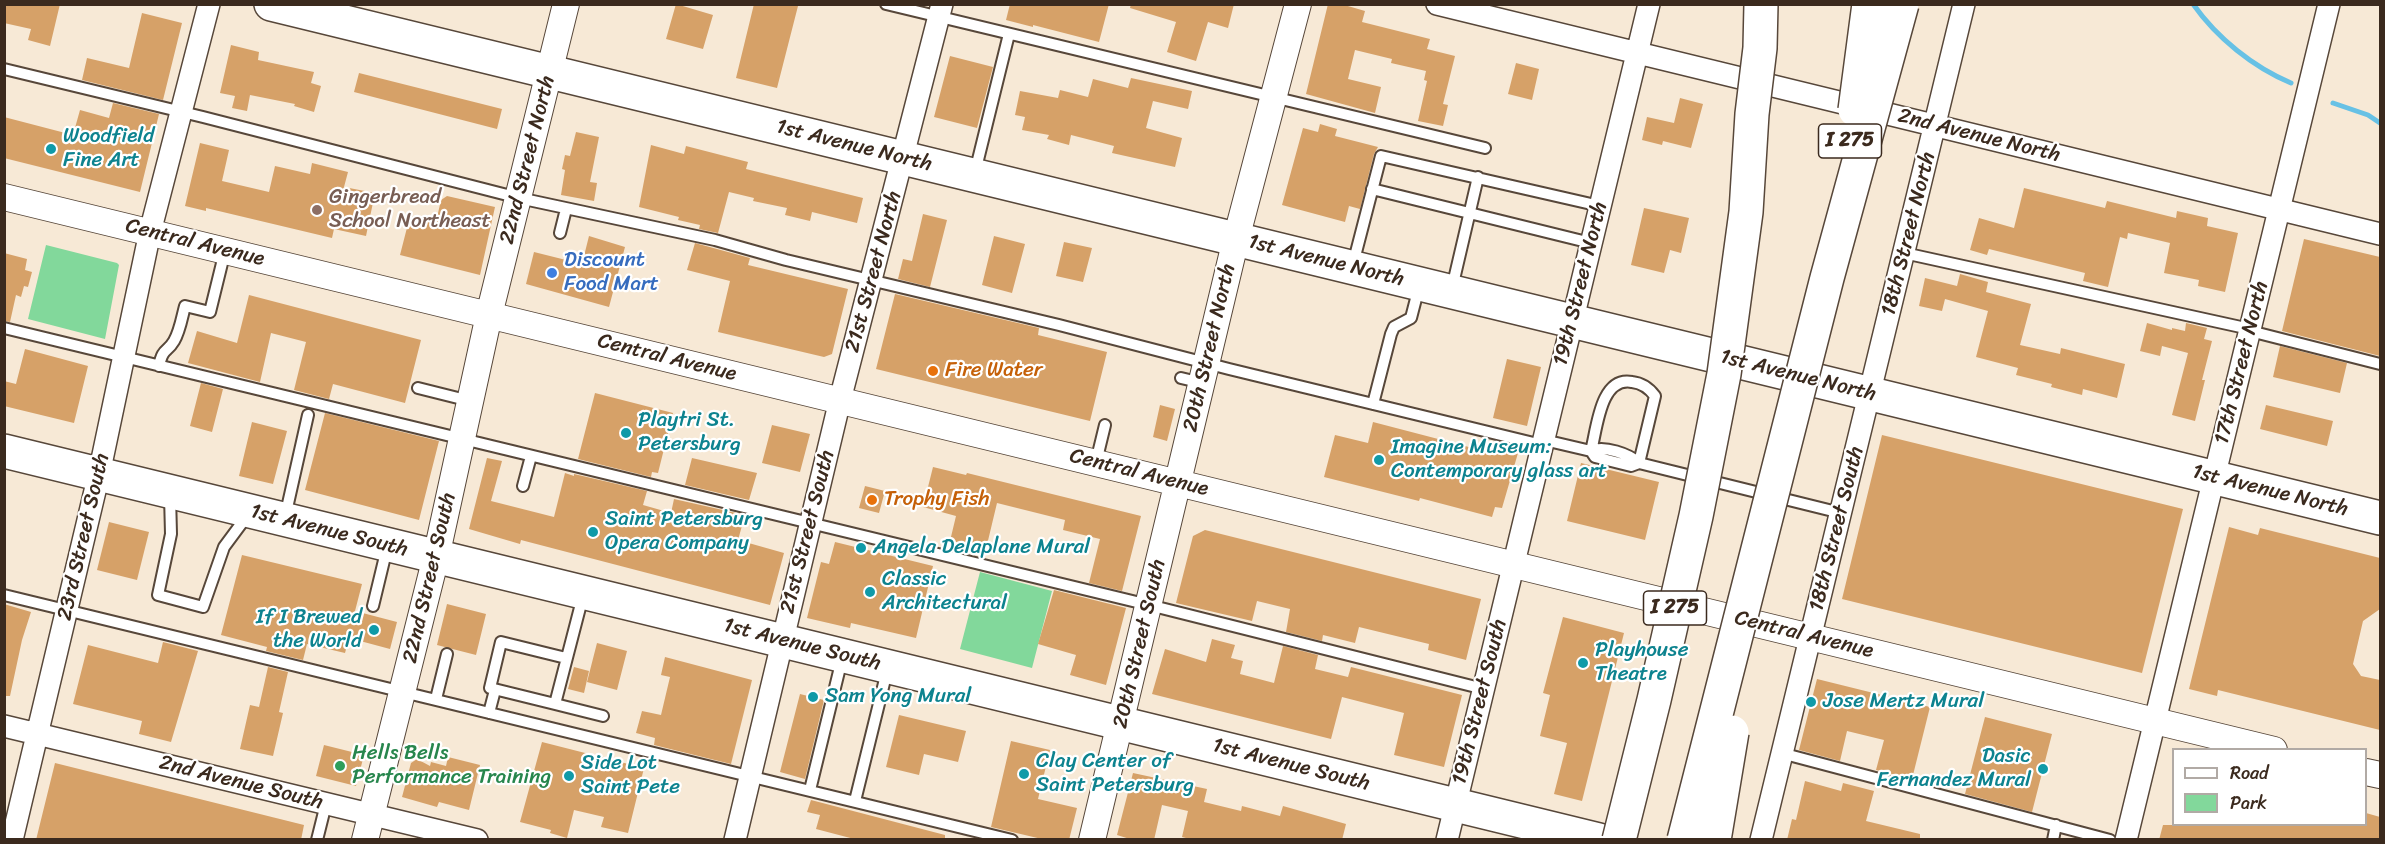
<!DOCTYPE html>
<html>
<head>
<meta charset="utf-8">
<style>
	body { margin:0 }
	#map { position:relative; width:2385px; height:844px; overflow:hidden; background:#f7e9d6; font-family:Sriracha,sans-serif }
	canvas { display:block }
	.frame { position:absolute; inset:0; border:6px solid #3b2a1e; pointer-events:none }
	.legend { position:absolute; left:2172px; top:748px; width:195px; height:78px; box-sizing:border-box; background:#fff; border:2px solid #b1aaa5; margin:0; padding:8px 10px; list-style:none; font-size:18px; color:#3b2a1e }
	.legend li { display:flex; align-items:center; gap:12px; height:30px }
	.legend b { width:30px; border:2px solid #b1aaa5 }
</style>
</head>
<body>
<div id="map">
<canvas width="2385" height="844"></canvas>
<div class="frame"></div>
<ul class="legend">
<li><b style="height:8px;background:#fff"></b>Road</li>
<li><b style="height:16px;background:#82d89b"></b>Park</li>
</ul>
</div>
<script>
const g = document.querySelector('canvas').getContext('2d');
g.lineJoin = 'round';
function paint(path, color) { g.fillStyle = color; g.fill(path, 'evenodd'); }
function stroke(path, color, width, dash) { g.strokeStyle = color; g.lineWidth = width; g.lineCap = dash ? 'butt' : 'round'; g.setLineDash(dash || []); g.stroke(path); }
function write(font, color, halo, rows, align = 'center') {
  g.font = font + ' Sriracha,sans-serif'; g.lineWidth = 4.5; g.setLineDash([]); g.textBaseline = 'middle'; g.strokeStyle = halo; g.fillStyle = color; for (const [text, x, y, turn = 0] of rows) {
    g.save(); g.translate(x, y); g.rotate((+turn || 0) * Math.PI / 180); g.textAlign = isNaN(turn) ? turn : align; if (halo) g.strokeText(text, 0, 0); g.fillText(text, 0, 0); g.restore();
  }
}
const green = new Path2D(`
	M46,245L117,263L119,265L105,339L28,319Z
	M980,572L1052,591L1032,668L960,649Z`);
const stream = new Path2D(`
	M2193,4C2217,38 2253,67 2291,83
	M2333,103L2368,115L2380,123`);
const building = new Path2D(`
	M4,4H60L50,46L28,40L31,29L4,23Z
	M676,4L713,15L703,49L666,39Z
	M754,4L798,6L777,88L736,78Z
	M1010,4H1109L1099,42L1033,25V27L1006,20Z
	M1131,4H1234L1228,28L1208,22L1196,61L1167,52L1176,22L1130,8Z
	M1328,4H1341L1365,11L1362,22L1430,39L1427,49L1455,56L1443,104L1448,105L1443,126L1418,121L1427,81L1424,80L1426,71L1391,63L1392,59L1355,50L1348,79L1381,87L1375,113L1306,94Z
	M142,13L182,23L163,100L82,80L87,58L129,68Z
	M231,45L259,52L258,60L314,72L311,83L321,86L314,112L294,106L295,104L250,95L247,111L232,108L235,96L220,93Z
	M950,56L993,67L977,128L934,117Z
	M1516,63L1539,69L1532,100L1508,94Z
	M359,73L502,109L497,129L354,92Z
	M1131,78L1192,91L1188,109L1153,101L1146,128L1182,138L1175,167L1112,153L1114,146L1071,135L1069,145L1047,139L1049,135L1022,130L1025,117L1015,115L1020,91L1058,98L1060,90L1088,97L1093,79L1128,88Z
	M1680,98L1703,104L1691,148L1663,141L1662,145L1642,140L1647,117L1674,123Z
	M113,103L159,114L140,192L4,158V117L73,135L80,110L109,118Z
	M1320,124L1337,129L1335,136L1378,147L1374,154L1360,209L1349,206L1345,222L1282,205L1303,128L1318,132Z
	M576,132L599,137L590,182L597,183L594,201L561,195L565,170L562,169L565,155L570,156Z
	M200,143L229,150L222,181L269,192L275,166L310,174L312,163L348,172L344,187L375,193L366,236L334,229L332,238L206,208V211L185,206Z
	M651,145L684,154L686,146L748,162L746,169L863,198L857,223L812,212L810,221L785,215L787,208L753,201L754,198L729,192L718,233L699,229L700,225L678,220L679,217L639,207Z
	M2024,188L2105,208L2107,201L2176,218L2177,211L2208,218L2207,226L2238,233L2225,292L2198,286L2199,280L2164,273L2170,243L2128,233L2127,239L2120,237L2108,287L2083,281L2085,273L1989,249L1987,255L1970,250L1979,218L2014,228Z
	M447,196L495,207L480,275L400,255L410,216L436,222L441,200Z
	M1644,208L1689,218L1681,253L1670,250L1664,273L1631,265Z
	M923,214L947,220L930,287L898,279L903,259L912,261Z
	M589,236L625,247L609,307L526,284L534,252L582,264Z
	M994,236L1025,244L1012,293L982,285Z
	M2304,239L2380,257V356L2282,331Z
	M1064,242L1092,248L1083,282L1056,276Z
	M695,243L750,258L748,265L848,289L832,354L824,357L718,332L730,281L687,270Z
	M4,253L27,259L25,270L32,272L28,287L24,286L21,297L16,295L10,322L4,321Z
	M1960,274L1988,282L1986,292L2031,304L2020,345L2060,354L2061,348L2125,364L2117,398L2083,389L2082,395L2051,387L2052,384L2016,375L2018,368L1976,357L1988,311L1945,299L1942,311L1919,306L1925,278L1957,286Z
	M895,294L1039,328L1038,335L1107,352L1090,421L876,369Z
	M249,295L421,340L405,403L333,384L329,399L294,390L306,342L271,333L260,382L188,363L197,331L237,343Z
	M2147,323L2172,330V328L2185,331L2186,323L2207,328L2204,339L2212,341L2202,380H2205L2195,421L2172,415L2188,353L2162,346L2160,356L2140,351Z
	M2280,346L2347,363L2340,393L2273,377Z
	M25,349L88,366L74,423L4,406V381L16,384Z
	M1507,359L1541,367L1527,426L1493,418Z
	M201,383L223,389L212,432L190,426Z
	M595,393L673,413L658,473L652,472L651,477L578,459Z
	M1160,405L1175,409L1167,441L1153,437Z
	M2266,405L2333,421L2327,446L2260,429Z
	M325,413L439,441L419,520L305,490Z
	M252,422L287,431L273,484L239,476Z
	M1373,422L1488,452L1491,445L1518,453L1502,508L1495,507L1492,517L1420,498L1419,501L1324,477L1335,435L1368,443Z
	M772,425L810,434L800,472L762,463Z
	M1882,435L2183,509L2142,673L1842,599Z
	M487,458L502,461L491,501L554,517L565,473L574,476V474L647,491L643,505L671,513L674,499L745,515L738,540L784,553L770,605L521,540L520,544L469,529Z
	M692,458L757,473L749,500L685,485Z
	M1581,463L1659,482L1645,540L1567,521Z
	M933,467L966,475L967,473L1141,516L1122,591L1089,583L1100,539L1063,530L1065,520L997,503L986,549L950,541L956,516L923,507Z
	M865,486L885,491L879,513L859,508Z
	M109,522L149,532L137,580L97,570Z
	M2229,527L2258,535L2260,528L2380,558V609L2363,621L2353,664L2361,676L2380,680V730L2218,690L2217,696L2189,689Z
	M1205,530L1481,599L1466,660L1428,650L1429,644L1359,627L1355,643L1323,635L1322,641L1286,632L1290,609L1257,601L1252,621L1176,603L1193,536Z
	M835,542L933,566L916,638L851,623L850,628L807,618L821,562L829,564Z
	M242,555L362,584L355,611L397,622L390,649L349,638L345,653L307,644L303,660L266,651L267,647L221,635Z
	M1054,590L1126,608L1106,685L1070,675L1076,655L1038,644Z
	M4,604L31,612L22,640L10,696H4Z
	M447,604L486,614L476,655L437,645Z
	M1563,617L1624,633L1582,801L1554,794L1567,743L1540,736L1550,695L1543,693Z
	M1212,639L1235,645L1231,658L1243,661L1240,674L1274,683L1283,646L1318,655L1315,669L1348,677L1351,667L1462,695L1444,767L1394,755L1404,713L1342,697L1331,739L1152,694L1165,649L1206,662Z
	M163,642L198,651L171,742L139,734L142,721L73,704L88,645L158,663Z
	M597,643L627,651L617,690L587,682Z
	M665,657L752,680L731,764L654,745L655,738L636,733L642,711L661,715L670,677L661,675Z
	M268,667L288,672L279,712L283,713L273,756L240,749L250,705L259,707Z
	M574,667L589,671L584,693L568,689Z
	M1817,679L1930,707L1912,779L1876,770L1884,740L1847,731L1840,761L1799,750Z
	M800,694L824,700L805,779L780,772Z
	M899,715L966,731L958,762L924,754L919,775L886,767Z
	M1985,717L2052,734L2032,812L1965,794Z
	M1011,741L1050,750L1038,799L1077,808L1069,840H1046L991,827Z
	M542,742L644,768L628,833L601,827L604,817L574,810L567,838L550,833L551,830L520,822Z
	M324,745L364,755L356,786L316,776Z
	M448,757L480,765L469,810L439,802L437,807L402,797L411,763L417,759L430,766L431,762L446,766Z
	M55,763L304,825L301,840H36Z
	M1133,773L1207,789L1204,802L1241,811L1242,806L1280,816L1283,806L1346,824L1342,840H1194L1182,837L1188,811L1162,805L1154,840H1133L1117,835Z
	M1805,781L1841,791L1843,783L1874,791L1866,821L1920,834V840H1787L1792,819L1796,820Z
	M811,800L945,835V840H858L816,829L820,815L807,812Z
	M2366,813L2380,817V840H2159L2163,825H2366Z`);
const service = new Path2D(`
	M886,4L1485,148
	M4,69L203,117L519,198L715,240L786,260L1059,325L1229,369L1542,445
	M975,172L1009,34
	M1372,189L1591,243
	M560,233L566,209
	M1904,253L2250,329
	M1353,264L1381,156L1600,206
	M1452,288L1478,177
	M4,328L1149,605L1484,689
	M2250,331L2380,364
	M159,366C163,347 167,353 174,341C180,331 182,317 185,306L210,312L225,251
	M1181,378L1202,383
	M418,388L470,401
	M1373,404L1391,334L1394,327L1411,318L1419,287
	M1544,440L1591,451C1604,445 1629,454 1639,463L1841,513
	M1591,451C1597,429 1600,376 1632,382C1642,383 1649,388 1655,396L1639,463
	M1591,451L1595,457L1631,466L1639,463
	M1096,462L1105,425
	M523,486L531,456
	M170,495L171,534L158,595L203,607L224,547L247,516
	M285,517L308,415
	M4,595L1012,840
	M583,596L555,704L603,716
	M373,606L387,548
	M436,699L447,654
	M555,704L490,688L501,642L566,658
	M489,713L495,690
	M1781,753L2110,840
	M810,790L842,659
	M855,801L887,671
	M317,840L326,804
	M2053,840L2056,825`);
const minor = new Path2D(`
	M1437,4L2380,234
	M4,726L477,840
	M12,840L99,474L150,232L209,4
	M735,840L840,400L942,4
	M1447,840L1649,4
	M1761,840L1964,4
	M2126,840L2329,4`);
const tertiary = new Path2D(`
	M4,197L2274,750
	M2366,772L2380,775
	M365,840L436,557L489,315L566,4
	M1092,840L1236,239L1298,4`);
const primary = new Path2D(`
	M271,4L2380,518
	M4,451L1599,840`);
const motorwayBridge = new Path2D(`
	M1855,110L1869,4
	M1619,840L1654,700L1696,516L1724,374L1746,212L1752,114L1760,48L1761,4
	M1684,840L1827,278L1902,4
	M1714,840L1732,732`);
const markers = [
	[51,149,6,"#0f9aa8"],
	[317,210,6,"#8d6e63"],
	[552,273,6,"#3f7fe0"],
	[933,371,6,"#e8710a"],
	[626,433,6,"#0f9aa8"],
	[1379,460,6,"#0f9aa8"],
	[872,500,6,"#e8710a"],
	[593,532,6,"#0f9aa8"],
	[861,548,6,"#0f9aa8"],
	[870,592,6,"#0f9aa8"],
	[374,630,6,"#0f9aa8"],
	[1583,663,6,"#0f9aa8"],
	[813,697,6,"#0f9aa8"],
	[1811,702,6,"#0f9aa8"],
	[340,766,6,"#2e9e5b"],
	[2043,769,6,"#0f9aa8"],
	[1024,774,6,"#0f9aa8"],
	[569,776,6,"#0f9aa8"]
];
const shields = [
	[1850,141,63],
	[1675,608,63]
];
const shieldNames = [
	["I 275",1850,141],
	["I 275",1675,608]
];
const streetNames = [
	["2nd Avenue North",1979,136,14],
	["1st Avenue North",854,146,14],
	["22nd Street North",528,160,-76],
	["18th Street North",1909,234,-76],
	["Central Avenue",195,243,14],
	["1st Avenue North",1326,261,14],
	["21st Street North",874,272,-75],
	["19th Street North",1581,284,-76],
	["20th Street North",1210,348,-77],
	["Central Avenue",667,358,14],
	["17th Street North",2242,363,-76],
	["1st Avenue North",1798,376,14],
	["Central Avenue",1139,473,14],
	["1st Avenue North",2270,491,14],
	["18th Street South",1837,529,-76],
	["1st Avenue South",329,531,14],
	["21st Street South",808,532,-76],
	["23rd Street South",84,537,-77],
	["22nd Street South",430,578,-77],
	["Central Avenue",1804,635,14],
	["20th Street South",1140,644,-77],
	["1st Avenue South",802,645,14],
	["19th Street South",1480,702,-76],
	["1st Avenue South",1291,765,14],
	["2nd Avenue South",241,783,14]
];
const cultureNames = [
	["Woodfield",63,137],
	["Fine Art",63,161],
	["Playtri St.",638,421],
	["Petersburg",638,445],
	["Imagine Museum:",1391,448],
	["Contemporary glass art",1391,472],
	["Saint Petersburg",605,520],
	["Opera Company",605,544],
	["Angela Delaplane Mural",873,548],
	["Classic",882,580],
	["Architectural",882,604],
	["If I Brewed",362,618,"right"],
	["the World",362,642,"right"],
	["Playhouse",1595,651],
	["Theatre",1595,675],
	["Sam Yong Mural",825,697],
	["Jose Mertz Mural",1823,702],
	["Dasic",2031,757,"right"],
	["Fernandez Mural",2031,781,"right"],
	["Clay Center of",1036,762],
	["Saint Petersburg",1036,786],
	["Side Lot",581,764],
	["Saint Pete",581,788]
];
const educationNames = [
	["Gingerbread",329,198],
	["School Northeast",329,222]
];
const shopNames = [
	["Discount",564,261],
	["Food Mart",564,285]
];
const foodNames = [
	["Fire Water",945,371],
	["Trophy Fish",884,500]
];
const leisureNames = [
	["Hells Bells",352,754],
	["Performance Training",352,778]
];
paint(green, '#82d89b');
stroke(stream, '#67c1e5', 5);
paint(building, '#d6a168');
stroke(service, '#57473a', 14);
stroke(minor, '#57473a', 24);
stroke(tertiary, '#57473a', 28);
stroke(primary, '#57473a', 36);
stroke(service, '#fff', 10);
stroke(minor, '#fff', 21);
stroke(tertiary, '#fff', 26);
stroke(primary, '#fff', 33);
stroke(motorwayBridge, '#57473a', 36, []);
stroke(motorwayBridge, '#fff', 33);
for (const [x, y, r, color] of markers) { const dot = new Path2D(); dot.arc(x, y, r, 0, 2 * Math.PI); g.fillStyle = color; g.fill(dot); stroke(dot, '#fff', 2); }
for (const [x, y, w] of shields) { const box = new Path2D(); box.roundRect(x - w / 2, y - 17, w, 34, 4.5); g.fillStyle = '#fff'; g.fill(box); stroke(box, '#3b2a1e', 1.5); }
write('bold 20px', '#3b2a1e', null, shieldNames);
write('21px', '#3b2a1e', '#fff', streetNames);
write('21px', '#0d838f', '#fff', cultureNames, 'left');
write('21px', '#785e54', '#fff', educationNames, 'left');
write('21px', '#366cbe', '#fff', shopNames, 'left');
write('21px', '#c56008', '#fff', foodNames, 'left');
write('21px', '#27864d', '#fff', leisureNames, 'left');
</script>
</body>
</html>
